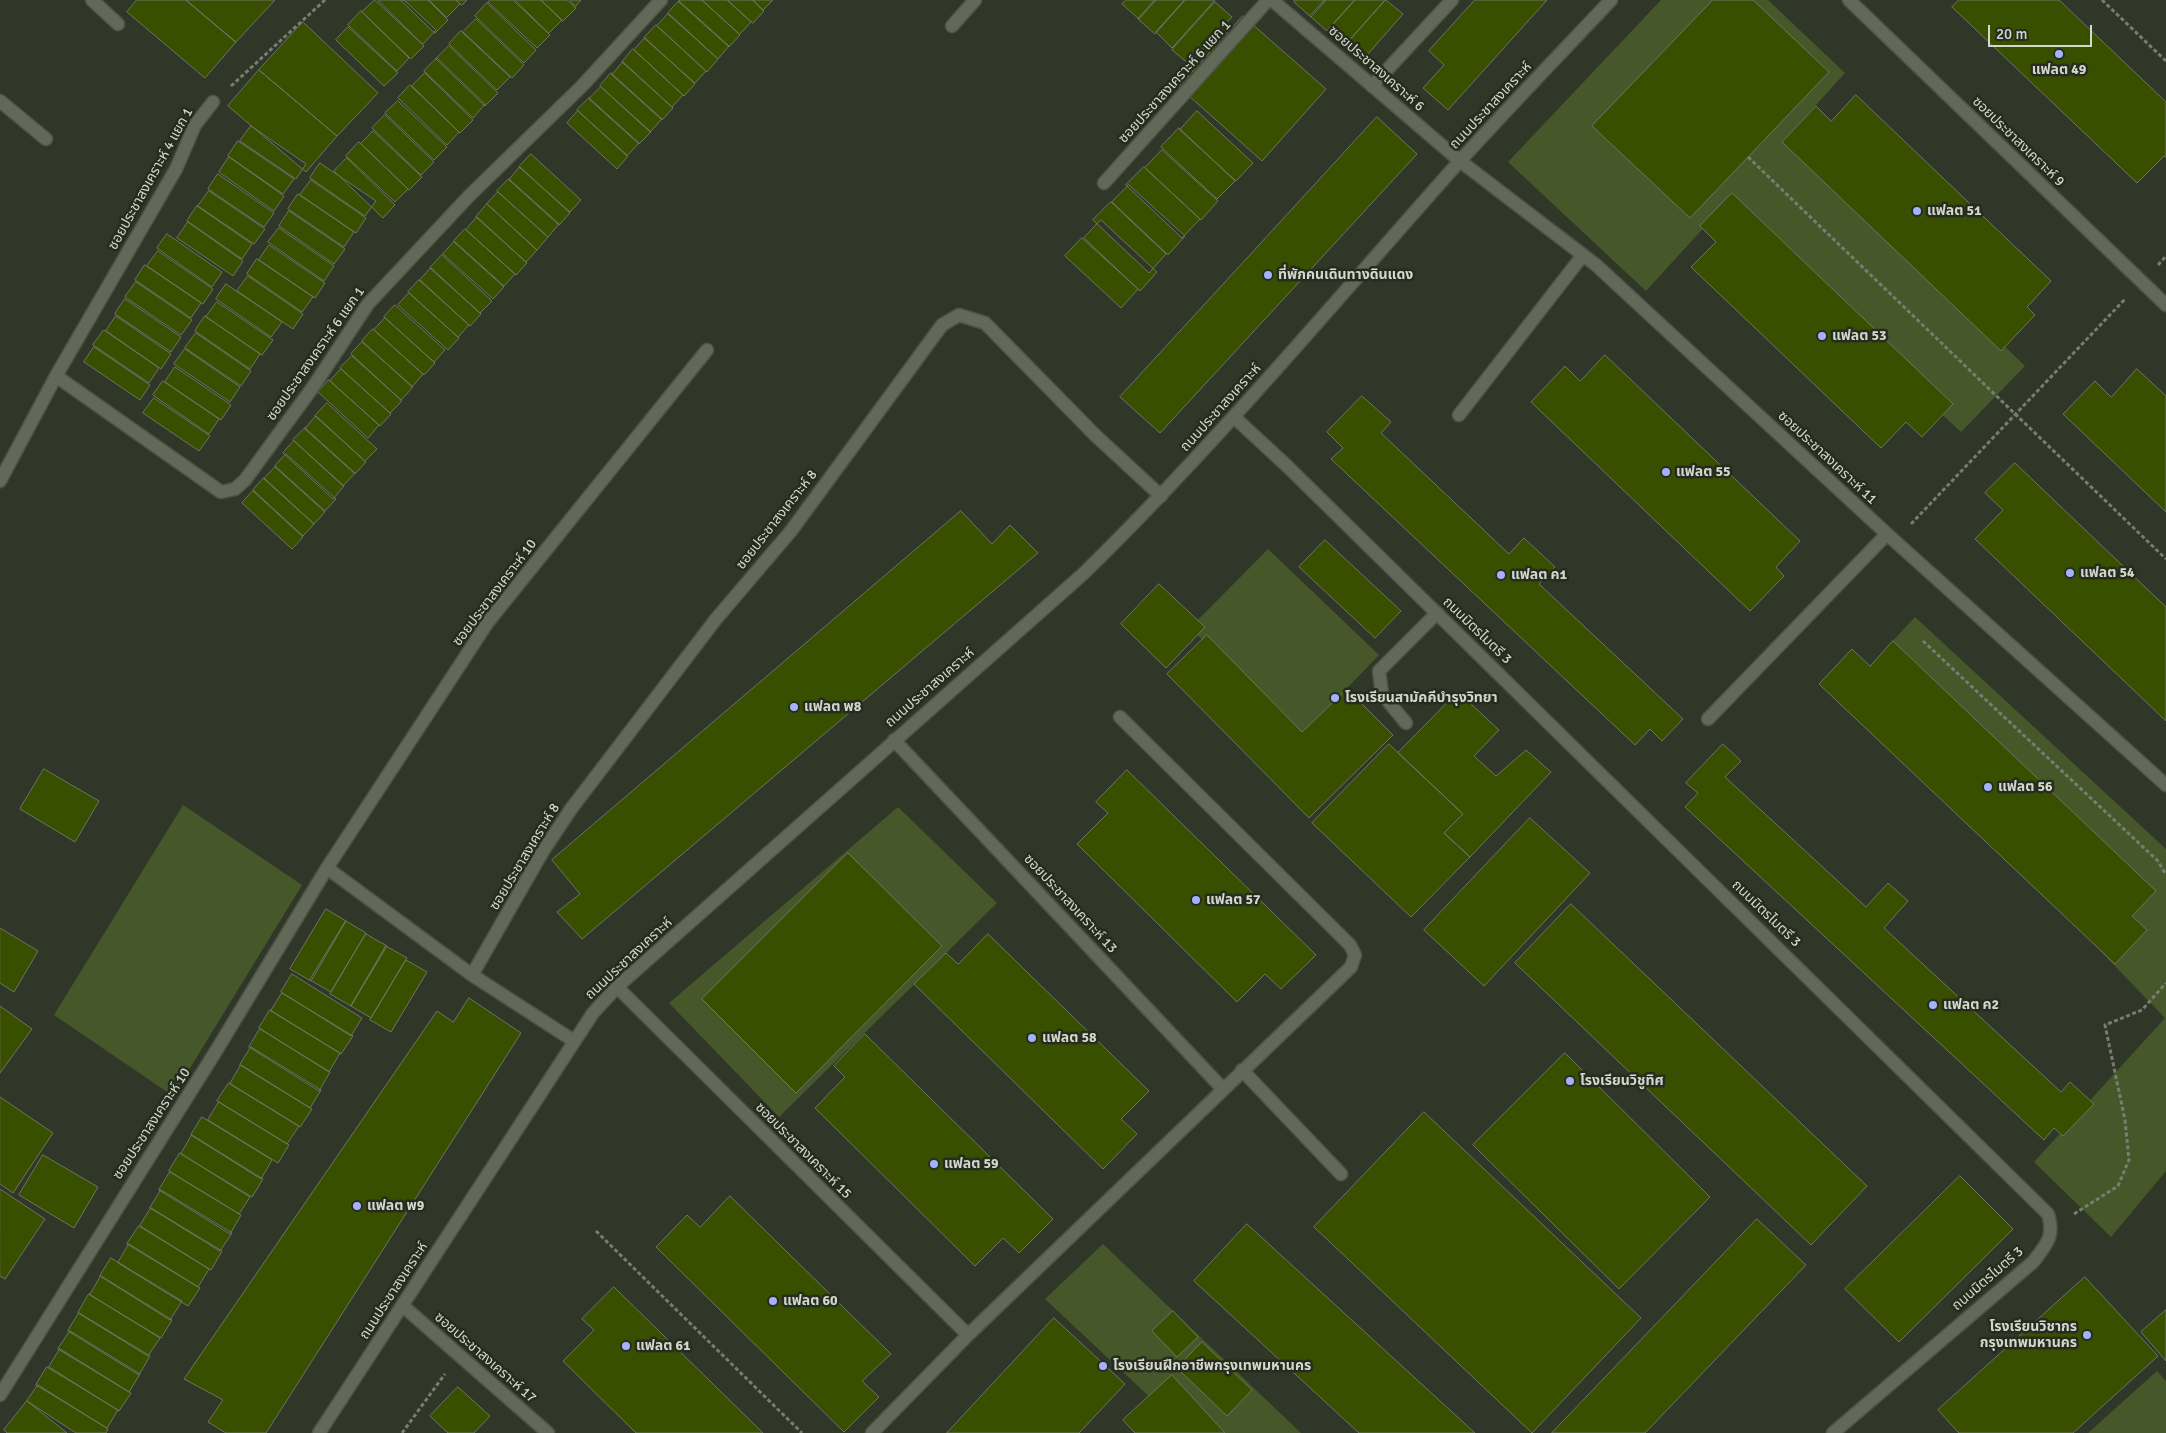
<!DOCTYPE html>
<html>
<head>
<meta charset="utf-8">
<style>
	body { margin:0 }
	#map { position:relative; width:2166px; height:1433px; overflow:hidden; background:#313728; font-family:Signika,sans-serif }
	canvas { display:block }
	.scale { position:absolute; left:1988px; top:25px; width:104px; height:22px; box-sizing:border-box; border:2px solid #d3d7cd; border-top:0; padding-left:6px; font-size:15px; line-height:18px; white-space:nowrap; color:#d3d7cd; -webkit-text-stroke:4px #272d1e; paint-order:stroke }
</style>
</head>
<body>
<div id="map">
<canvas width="2166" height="1433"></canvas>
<div class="scale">20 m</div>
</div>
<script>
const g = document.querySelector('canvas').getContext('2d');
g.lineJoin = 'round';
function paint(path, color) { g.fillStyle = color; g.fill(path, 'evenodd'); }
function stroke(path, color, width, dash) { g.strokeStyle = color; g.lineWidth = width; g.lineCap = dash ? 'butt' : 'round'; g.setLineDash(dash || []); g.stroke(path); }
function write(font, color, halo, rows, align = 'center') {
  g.font = font + ' Signika,"Noto Sans Thai",sans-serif'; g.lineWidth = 5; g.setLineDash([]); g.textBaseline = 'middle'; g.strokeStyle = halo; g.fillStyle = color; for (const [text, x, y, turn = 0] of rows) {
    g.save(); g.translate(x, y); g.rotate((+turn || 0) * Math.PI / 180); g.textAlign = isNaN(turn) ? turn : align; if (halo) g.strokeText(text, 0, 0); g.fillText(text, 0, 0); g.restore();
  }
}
const green = new Path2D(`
	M1661,0H1768L1845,73L1788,136L2025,366L1961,432L1720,210L1646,291L1508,162Z
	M1268,549L1379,655L1302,735L1190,628Z
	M1915,617L2166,849V1171L2111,1237L2034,1162L2165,1018L1848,689Z
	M183,805L302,885L173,1096L54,1015Z
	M898,807L997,903L779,1117L669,1003Z
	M1103,1244L1301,1433H1188L1045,1299Z
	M2157,1371L2166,1381V1433H2088Z`);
const building = new Path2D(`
	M137,0H186L236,42L205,78L127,12Z
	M186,0H275L236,42Z
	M375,0L424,46L411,59L362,12Z
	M378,0H404L436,30L423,44Z
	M401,0H428L448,20L435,33Z
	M429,0H456L460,4L447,17Z
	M456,0H467L462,5Z
	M490,0H513L550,35L537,48L488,2Z
	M515,0H541L562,20L549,33Z
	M541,0H567L576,8L563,21Z
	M570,0H581L576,6Z
	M680,0H702L740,35L729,47L679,2Z
	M702,0H727L751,22L740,34Z
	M728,0H753L764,11L753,23Z
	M753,0H773L763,10Z
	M1126,0H1156L1139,19L1122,4Z
	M1155,0H1185L1155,34L1138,19Z
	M1185,0H1215L1172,48L1156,32Z
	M1295,0H1326L1311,17L1294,2Z
	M1325,0H1355L1327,31L1310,16Z
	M1355,0H1385L1345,45L1328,30Z
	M1386,0L1403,14L1361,62L1344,47Z
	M1475,0H1547L1448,110L1423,88L1444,65L1429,51Z
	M1713,0H1753L1829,72L1690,218L1592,126Z
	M1959,0H2059L2166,102V157L2164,156L2137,183L1952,7Z
	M679,1L729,46L718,59L668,13Z
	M1215,2L1232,17L1189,64L1172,50Z
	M487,3L536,50L524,63L475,16Z
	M361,11L409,58L397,71L348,25Z
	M668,14L718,59L707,72L657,26Z
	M1243,16L1326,89L1262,161L1179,87Z
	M476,19L524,65L512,78L463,32Z
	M303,22L378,93L337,136L259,70Z
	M656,25L706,71L695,83L644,38Z
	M348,27L398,73L384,86L336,40Z
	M461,31L510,77L497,90L449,44Z
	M645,38L695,84L684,96L634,50Z
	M449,46L498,93L485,106L436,59Z
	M633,49L683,95L672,107L622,62Z
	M437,58L485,104L473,118L424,71Z
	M623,62L673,108L662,120L612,75Z
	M259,70L337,136L306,172L228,106Z
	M425,73L473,120L460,133L412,86Z
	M611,73L662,119L650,132L600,86Z
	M410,85L459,132L447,145L398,98Z
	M601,87L651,132L639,144L589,99Z
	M1856,95L2051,281L2027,307L2035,315L2001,351L1782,142L1816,106L1831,121Z
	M589,98L639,143L627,156L577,110Z
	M398,101L447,147L434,160L385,113Z
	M578,111L628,156L617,169L567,123Z
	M1197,111L1253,163L1236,181L1180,130Z
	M385,115L434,162L421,175L372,128Z
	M1377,117L1417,154L1160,433L1120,397Z
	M251,126L306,164L296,179L240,141Z
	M1179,128L1235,181L1217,199L1161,147Z
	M373,131L422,177L409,190L361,144Z
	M238,141L294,179L283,194L228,156Z
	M359,142L408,189L395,202L346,156Z
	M1162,150L1218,201L1201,220L1145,168Z
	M531,154L581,200L570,212L519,167Z
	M229,157L284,196L274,211L219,172Z
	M347,158L395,205L383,218L334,171Z
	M320,163L376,201L365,216L310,178Z
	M520,167L570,213L559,225L509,180Z
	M1144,167L1200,219L1182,238L1126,185Z
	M218,174L274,213L264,227L208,189Z
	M509,179L559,224L548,237L497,191Z
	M311,180L366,218L356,233L300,195Z
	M1129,185L1185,236L1168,255L1112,202Z
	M209,191L265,229L254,244L198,206Z
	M498,192L548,237L537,250L487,204Z
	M1732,193L1953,404L1922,437L1906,422L1881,448L1691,267L1716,242L1700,226Z
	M298,194L354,232L344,247L288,209Z
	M1111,202L1166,254L1149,273L1093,220Z
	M487,204L537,250L526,262L476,217Z
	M197,206L252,244L242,259L187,221Z
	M289,211L345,249L334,264L279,226Z
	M477,217L527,263L516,275L466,230Z
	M1101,220L1157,272L1140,291L1084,238Z
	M188,222L243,261L233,276L177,238Z
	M279,228L334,266L324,281L268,242Z
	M465,229L515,274L504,286L454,241Z
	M167,234L222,272L212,287L157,248Z
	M1082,238L1138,289L1121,308L1065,256Z
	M454,242L504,287L493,299L443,254Z
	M269,245L325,283L315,298L259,260Z
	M158,251L213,289L203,304L147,266Z
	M442,255L492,301L480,313L430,268Z
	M257,259L313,297L302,312L247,274Z
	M145,265L201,303L191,318L135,280Z
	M431,268L481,314L470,326L420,280Z
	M248,276L303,314L293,329L237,291Z
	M419,280L469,325L458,337L408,292Z
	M136,282L192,320L181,335L125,297Z
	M226,284L282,322L271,337L216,299Z
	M409,293L459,338L448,350L398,305Z
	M125,299L181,337L171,352L115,314Z
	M217,302L273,340L262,355L206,317Z
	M395,305L445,350L434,362L384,317Z
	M116,316L171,354L161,369L106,331Z
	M205,316L260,354L250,369L195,331Z
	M385,318L435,363L424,375L374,330Z
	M373,329L423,374L412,387L362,341Z
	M104,330L159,368L149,383L93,345Z
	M196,333L251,371L241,386L185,348Z
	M362,342L413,387L401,400L351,354Z
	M94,347L150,385L140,400L84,362Z
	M185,349L240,387L230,402L174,364Z
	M1605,355L1800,541L1776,567L1784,576L1750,611L1531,402L1565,366L1580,381Z
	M352,356L402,401L390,413L340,368Z
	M175,367L231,405L221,420L165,382Z
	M341,369L391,414L380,426L330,381Z
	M2137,369L2166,396V512L2063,414L2095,381L2111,397Z
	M329,380L379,425L368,438L318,392Z
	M163,381L219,419L209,434L153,395Z
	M1362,396L1391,422L1381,433L1509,554L1524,538L1555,567L1539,584L1683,719L1662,741L1650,729L1635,745L1331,459L1343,448L1327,432Z
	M154,398L210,436L199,451L143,413Z
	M327,403L377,449L365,461L315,416Z
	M316,416L366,462L355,474L305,429Z
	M305,428L355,473L343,486L293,440Z
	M294,441L344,486L333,499L283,453Z
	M286,454L336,499L325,511L275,466Z
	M2015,463L2166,607V721L1975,539L2003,510L1985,493Z
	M275,467L325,512L314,524L264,479Z
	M264,478L314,524L303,536L253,490Z
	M253,491L303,537L292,549L242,503Z
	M961,511L992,544L1010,525L1038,553L582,939L557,912L580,894L552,860Z
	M1325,540L1401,611L1375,638L1299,567Z
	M1159,584L1205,627L1166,668L1121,624Z
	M1207,635L1302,732L1347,689L1393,735L1309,818L1167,674Z
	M1893,641L2156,891L2132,916L2147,930L2115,964L1819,684L1852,649L1870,666Z
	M1458,692L1499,730L1474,756L1496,776L1526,750L1551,772L1470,857L1444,833L1463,814L1398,753Z
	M1389,744L1463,814L1444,833L1470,857L1411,917L1312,823Z
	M1723,744L1741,761L1725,777L1866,907L1888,883L1908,901L1884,928L2061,1092L2070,1082L2094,1104L2063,1136L2054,1128L2044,1140L1685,807L1698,793L1686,783Z
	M44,769L99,801L75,842L20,809Z
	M1127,770L1316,955L1281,989L1265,974L1237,1002L1077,844L1108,813L1096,802Z
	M1530,818L1590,873L1484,986L1424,930Z
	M848,853L942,946L796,1093L702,999Z
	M1571,904L1867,1186L1811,1245L1515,963Z
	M326,909L346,921L311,981L290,969Z
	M346,921L366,933L331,992L310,980Z
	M0,928L38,951L14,992L0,983Z
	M366,934L387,946L351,1006L330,994Z
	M988,934L1149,1091L1121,1119L1137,1134L1103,1169L914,984L946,953L958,964Z
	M386,946L407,958L371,1018L351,1006Z
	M406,960L427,972L391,1032L370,1020Z
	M292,974L362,1018L351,1036L281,992Z
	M282,993L353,1036L341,1054L271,1011Z
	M469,998L521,1033L266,1433H226L208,1422L223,1400L184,1379L437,1011L453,1022Z
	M0,1006L32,1029L0,1073Z
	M270,1010L340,1053L329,1072L259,1028Z
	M260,1029L330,1072L319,1091L249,1047Z
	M865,1034L1053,1219L1019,1253L1003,1238L975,1266L815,1108L845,1077L834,1066Z
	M251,1047L321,1090L310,1108L240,1065Z
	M1565,1053L1710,1197L1619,1289L1473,1145Z
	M241,1065L312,1109L300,1127L230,1084Z
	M229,1083L299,1126L287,1144L217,1101Z
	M0,1097L53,1133L13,1193L0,1184Z
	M219,1102L289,1145L278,1163L208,1120Z
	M1424,1112L1641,1318L1532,1433L1314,1227Z
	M202,1117L272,1160L261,1179L191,1135Z
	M192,1135L263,1179L252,1197L181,1154Z
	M180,1153L250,1197L239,1214L169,1171Z
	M43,1155L98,1187L74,1228L19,1195Z
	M170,1172L241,1215L230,1234L159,1190Z
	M1960,1176L2013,1229L1899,1342L1845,1289Z
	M0,1189L45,1219L5,1279L0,1276Z
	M161,1190L232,1233L220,1251L150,1208Z
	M730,1196L891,1354L862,1381L879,1397L844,1432L656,1247L687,1215L700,1227Z
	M151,1208L222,1251L211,1270L140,1226Z
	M1757,1219L1806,1265L1645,1433H1552Z
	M1247,1224L1475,1433H1359L1194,1281Z
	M139,1226L209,1269L198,1287L127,1244Z
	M129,1244L200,1288L188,1306L118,1263Z
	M111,1258L182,1301L170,1320L100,1276Z
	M101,1276L172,1320L161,1338L90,1295Z
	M2085,1277L2158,1356L2073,1433H1959L1938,1410Z
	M614,1287L763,1433H636L563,1361L594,1330L582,1319Z
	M89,1294L160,1338L148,1356L78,1313Z
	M2166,1310V1361L2141,1332Z
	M1173,1311L1198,1337L1177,1357L1152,1331Z
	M79,1313L150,1356L139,1375L68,1331Z
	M1054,1318L1125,1384L1079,1433H947Z
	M70,1331L140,1374L129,1392L58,1349Z
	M1202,1342L1252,1390L1227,1416L1177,1368Z
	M60,1349L131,1393L119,1411L49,1367Z
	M47,1367L118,1410L107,1428L36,1385Z
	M1172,1375L1225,1433H1135L1123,1420Z
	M38,1385L108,1429L106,1433H76L27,1401Z
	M458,1387L490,1416L474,1433H448L430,1416Z
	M27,1401L67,1433H7L4,1430Z`);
const path = new Path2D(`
	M2102,0L2166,61
	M231,86L325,0
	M1748,157L2166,559
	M2158,265L2166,256
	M1911,524L2126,298
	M1923,641L2158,861L2166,875
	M2074,1214L2118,1186L2129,1160L2125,1120L2105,1025L2142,1010L2166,983
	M596,1231L802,1433
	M402,1433L445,1374`);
const service = new Path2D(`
	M1372,86L1452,0
	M1406,723L1382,694L1379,671L1437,613
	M1242,1070L1341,1174`);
const pedestrian = new Path2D(`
	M1849,0L2166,305`);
const minor = new Path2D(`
	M92,0L118,24
	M1272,0L1460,161L1596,265L1887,534L2166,785
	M952,26L975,0
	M0,101L46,139
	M1104,183L1268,0
	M56,376L221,492L235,489L245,480L313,387L368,304L469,196L582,86L661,0
	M1459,415L1583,255
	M1234,417L1287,466L2048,1214C2055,1236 2047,1244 2033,1262L1833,1433
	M0,481L56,376L176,169L195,125L213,102
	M1708,719L1887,534
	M894,740L1223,1089
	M327,868L472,975L574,1041
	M472,975L543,851L571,809L716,619L791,531L942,325L959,315L985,323L1095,435L1161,496
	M617,987L968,1335
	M403,1306L548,1433
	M0,1395L216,1051L327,868L488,622L707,350
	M872,1433L968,1335L1351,967L1355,955L1350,945L1120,717`);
const tertiary = new Path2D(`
	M319,1433L593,1013L617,987L1083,574C1216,444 1335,301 1458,163C1508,108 1560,54 1611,0`);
const markers = [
	[2059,54,5,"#a4b2fc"],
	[1917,211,5,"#a4b2fc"],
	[1268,275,5,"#a4b2fc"],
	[1822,336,5,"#a4b2fc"],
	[1666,472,5,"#a4b2fc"],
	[2070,573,5,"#a4b2fc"],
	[1501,575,5,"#a4b2fc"],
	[1335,698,5,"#a4b2fc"],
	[794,707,5,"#a4b2fc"],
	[1988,787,5,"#a4b2fc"],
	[1196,900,5,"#a4b2fc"],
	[1933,1005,5,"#a4b2fc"],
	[1032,1038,5,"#a4b2fc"],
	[1570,1081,5,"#a4b2fc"],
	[934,1164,5,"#a4b2fc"],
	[357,1206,5,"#a4b2fc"],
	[773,1301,5,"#a4b2fc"],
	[2087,1335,5,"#a4b2fc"],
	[626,1346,5,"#a4b2fc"],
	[1103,1366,5,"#a4b2fc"]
];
const streetNames = [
	["ซอยประชาสงเคราะห์ 6",1376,69,41],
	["ซอยประชาสงเคราะห์ 6 แยก 1",1175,82,-48],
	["ถนนประชาสงเคราะห์",1491,106,-47],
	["ซอยประชาสงเคราะห์ 9",2018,142,44],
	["ซอยประชาสงเคราะห์ 4 แยก 1",151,179,-61],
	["ซอยประชาสงเคราะห์ 6 แยก 1",316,354,-55],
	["ถนนประชาสงเคราะห์",1221,408,-48],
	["ซอยประชาสงเคราะห์ 11",1827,458,43],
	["ซอยประชาสงเคราะห์ 8",777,520,-52],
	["ซอยประชาสงเคราะห์ 10",495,593,-53],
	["ถนนมิตรไมตรี 3",1477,631,44],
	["ถนนประชาสงเคราะห์",930,688,-41],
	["ซอยประชาสงเคราะห์ 8",525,857,-59],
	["ซอยประชาสงเคราะห์ 13",1070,904,47],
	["ถนนมิตรไมตรี 3",1766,914,44],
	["ถนนประชาสงเคราะห์",629,959,-43],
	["ซอยประชาสงเคราะห์ 10",152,1124,-57],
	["ซอยประชาสงเคราะห์ 15",803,1151,45],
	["ถนนมิตรไมตรี 3",1988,1279,-41],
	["ถนนประชาสงเคราะห์",394,1291,-57],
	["ซอยประชาสงเคราะห์ 17",485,1358,41]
];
const poiNames = [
	["แฟลต 49",2059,70,"center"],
	["แฟลต 51",1927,211],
	["ที่พักคนเดินทางดินแดง",1278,275],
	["แฟลต 53",1832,336],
	["แฟลต 55",1676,472],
	["แฟลต 54",2080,573],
	["แฟลต ค1",1511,575],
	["โรงเรียนสามัคคีบํารุงวิทยา",1345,698],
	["แฟลต พ8",804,707],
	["แฟลต 56",1998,787],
	["แฟลต 57",1206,900],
	["แฟลต ค2",1943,1005],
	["แฟลต 58",1042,1038],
	["โรงเรียนวิชูทิศ",1580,1081],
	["แฟลต 59",944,1164],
	["แฟลต พ9",367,1206],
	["แฟลต 60",783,1301],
	["โรงเรียนวิชากร",2077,1327,"right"],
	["กรุงเทพมหานคร",2077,1343,"right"],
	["แฟลต 61",636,1346],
	["โรงเรียนฝึกอาชีพกรุงเทพมหานคร",1113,1366]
];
paint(green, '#46572a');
paint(building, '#394f00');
stroke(building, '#6d7463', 1);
stroke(service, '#4d5345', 15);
stroke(pedestrian, '#4d5345', 15);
stroke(minor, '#4d5345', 15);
stroke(tertiary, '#4d5345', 15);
stroke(path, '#787d70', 3, [4, 2.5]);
stroke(service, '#626958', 12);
stroke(pedestrian, '#626958', 12);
stroke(minor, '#626958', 12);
stroke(tertiary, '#626958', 12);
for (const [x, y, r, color] of markers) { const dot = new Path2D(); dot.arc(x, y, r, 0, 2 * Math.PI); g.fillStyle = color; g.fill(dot); stroke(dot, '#272d1e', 2); }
write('14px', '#d3d7cd', '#272d1e', streetNames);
write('bold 14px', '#d3d7cd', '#272d1e', poiNames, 'left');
</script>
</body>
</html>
